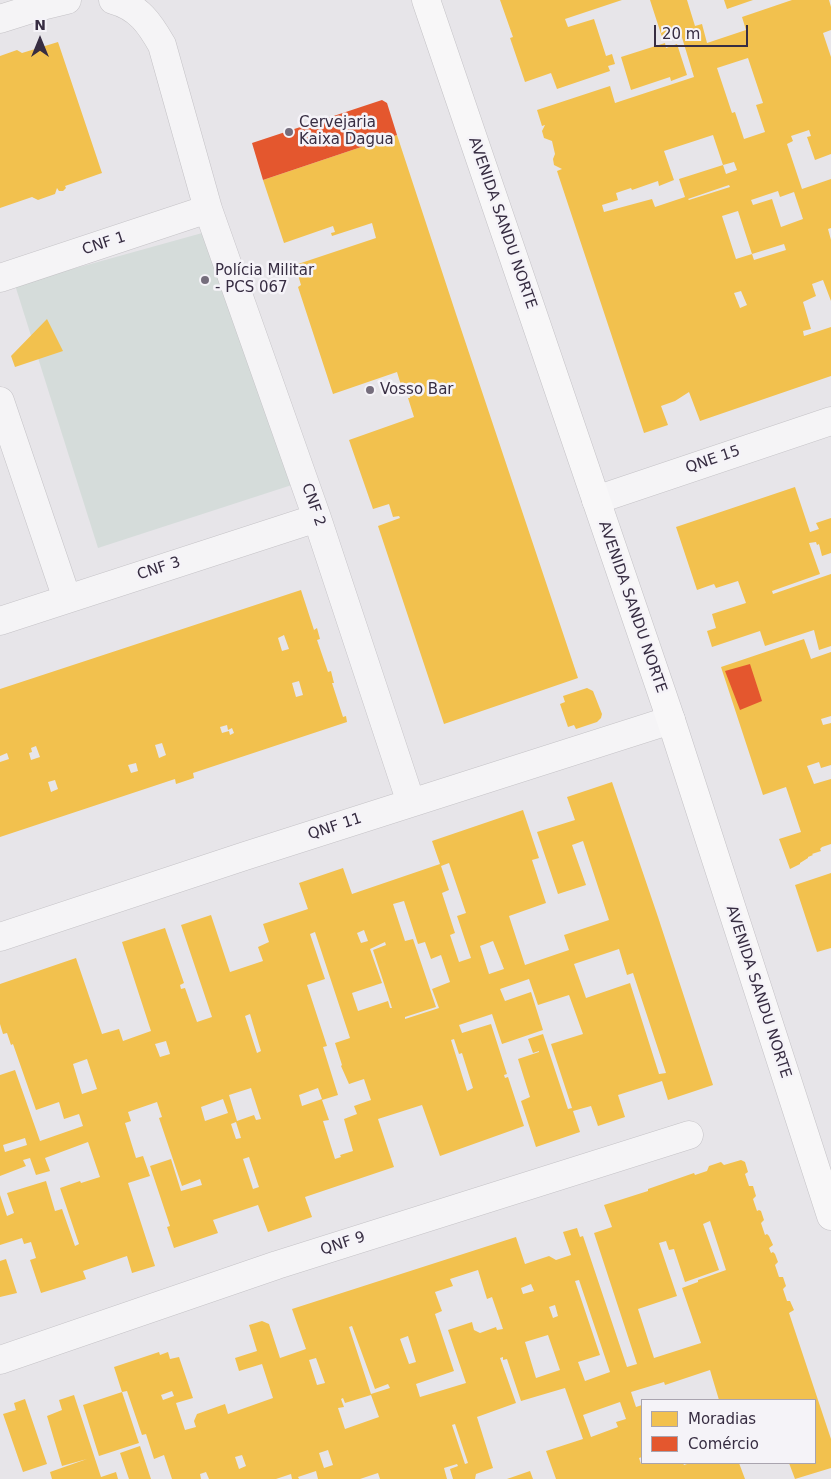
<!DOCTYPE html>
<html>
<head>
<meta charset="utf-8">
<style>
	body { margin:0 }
	#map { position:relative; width:831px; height:1479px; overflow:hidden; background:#e7e5e9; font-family:"DejaVu Sans",sans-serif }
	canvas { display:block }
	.legend { position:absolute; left:641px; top:1399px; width:175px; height:65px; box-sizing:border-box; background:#f5f3f8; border:1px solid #a9a4af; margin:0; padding:6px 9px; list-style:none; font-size:15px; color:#372d42 }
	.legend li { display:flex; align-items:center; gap:10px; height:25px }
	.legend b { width:25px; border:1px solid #a9a4af }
	.north { position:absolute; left:15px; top:15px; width:50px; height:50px; -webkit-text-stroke:4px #f5f3f8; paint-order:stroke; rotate:0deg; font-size:14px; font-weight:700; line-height:20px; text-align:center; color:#372d42 }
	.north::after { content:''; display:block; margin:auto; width:18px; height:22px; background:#372d42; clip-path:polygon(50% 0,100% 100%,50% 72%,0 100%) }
	.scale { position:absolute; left:654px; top:25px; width:94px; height:22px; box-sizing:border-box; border:2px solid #372d42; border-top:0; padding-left:6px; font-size:15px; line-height:18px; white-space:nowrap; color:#372d42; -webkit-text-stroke:4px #f5f3f8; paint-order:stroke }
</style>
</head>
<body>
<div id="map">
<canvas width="831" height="1479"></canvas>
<ul class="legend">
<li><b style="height:14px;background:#f2c14e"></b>Moradias</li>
<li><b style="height:14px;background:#e4572e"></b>Comércio</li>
</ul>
<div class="north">N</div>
<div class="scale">20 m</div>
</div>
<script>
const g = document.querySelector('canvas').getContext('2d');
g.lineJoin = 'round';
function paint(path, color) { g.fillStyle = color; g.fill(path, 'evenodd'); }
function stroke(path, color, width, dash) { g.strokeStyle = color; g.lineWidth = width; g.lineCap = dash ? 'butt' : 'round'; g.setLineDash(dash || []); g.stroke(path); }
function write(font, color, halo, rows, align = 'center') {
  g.font = font + ' "DejaVu Sans",sans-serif'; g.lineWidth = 5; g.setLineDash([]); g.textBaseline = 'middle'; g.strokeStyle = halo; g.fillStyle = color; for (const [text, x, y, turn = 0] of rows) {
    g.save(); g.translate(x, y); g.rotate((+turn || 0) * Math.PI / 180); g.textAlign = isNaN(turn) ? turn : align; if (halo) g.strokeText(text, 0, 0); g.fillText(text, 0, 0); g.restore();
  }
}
const green = new Path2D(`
	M213,230L301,482L98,548L15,285Z`);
const homes = new Path2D(`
	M500,0H622L565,19L568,27L594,19L606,56L612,54L615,64L608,66L610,71L557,89L551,73L525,82L510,38L513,37Z
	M650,0H687L695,26L702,24L707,43L746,30L742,17L792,0H829L831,7V30L823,33L831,57V154L815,160L807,137L811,136L809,130L791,136L793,141L787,144L802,189L831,179V228L828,229L831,240V301L823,280L812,284L816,296L803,302L811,329L803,331L804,336L831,327V376L700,421L689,392L675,401L661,406L668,425L644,433L557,171L562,169L554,165L553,159L555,154L552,141L544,138L542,131L545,125L542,126L537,110L610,86L615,103L694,77L680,31L662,37ZM748,58L763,103L756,105L765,132L744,139L735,112L732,113L717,68ZM713,135L723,165L734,162L737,170L726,174L723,165L679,179L685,197L655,207L652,199L604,212L602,205L618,200L616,193L631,188L632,190L658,181L659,186L674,180L664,151ZM729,185L730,187L689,200L688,199ZM778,191L780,197L794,192L803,219L781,227L772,199L753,205L751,200ZM738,211L752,254L784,244L786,250L754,260L752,254L736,259L722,216ZM741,291L747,305L740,308L734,293Z
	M724,0H753L727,9Z
	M58,42L102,173L65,186L66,188L63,191H59L57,188L55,194L38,200L32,197L0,208V56L17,50L22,53Z
	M665,43L666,48L677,44L687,75L671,81L670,77L631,90L621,57Z
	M397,135L456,314L578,678L444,724L378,526L400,518L399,516L393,517L389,504L373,509L349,440L414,417L408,398H410L409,394L404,395L397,372L333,394L298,287L301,285L295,265L376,238L372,223L332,236L331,233L335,232L333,226L284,243L263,180Z
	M47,319L63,351L15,367L11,356Z
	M795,487L810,532L819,529L816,523L831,518V553L822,556L819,544L817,545L816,542L809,543L820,574L772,591L773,594L831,574V646L819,650L814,630L765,646L760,631L712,647L707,631L716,628L712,614L746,603L738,581L716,588L714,584L697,590L676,527Z
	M301,590L314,630L317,628L320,639L317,640L328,672L331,671L334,683H332L343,717L346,716L347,722L193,773L194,778L176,784L175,779L0,837V762L9,759L7,753L0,756V689ZM284,635L289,649L282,651L278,638ZM299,681L303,695L296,697L292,683ZM227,725L228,730L232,728L234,733L230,735L229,731L222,733L220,727ZM162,743L166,755L159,758L155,745ZM36,746L40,757L31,760L29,753L32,752L31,748ZM136,763L138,771L131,773L128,765ZM55,780L58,789L51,792L48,782Z
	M804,639L811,659L831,652V716L821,719L823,725L831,723V765L821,768L819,762L807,766L814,784L831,779V844L822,847L820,849L821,851L812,854L813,855L808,857V858L800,863V864L790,869L779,839L801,832L786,787L763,795L721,667Z
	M587,688L593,691L602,714L601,718L597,722L576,729L574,725L568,727L560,704L565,702L563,696Z
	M612,782L658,917L713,1085L668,1100L662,1081L618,1095L625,1117L598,1126L591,1106L573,1111L580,1132L536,1147L521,1101L530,1097L518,1059L539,1052V1051L533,1053L528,1039L543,1034L568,1109L572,1108L551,1044L583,1034L569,995L538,1005L529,979L500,989L505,1001L531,992L543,1030L502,1044L492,1014L459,1025L462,1033L491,1024L507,1074L504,1075L505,1078L508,1077L524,1126L440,1156L422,1105L378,1119L394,1167L305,1197L312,1217L268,1232L258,1205L213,1220L218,1233L174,1248L167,1227L170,1226L150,1166L171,1159L181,1191L202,1185L200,1179L182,1186L159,1118L162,1117L157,1102L128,1112L131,1121L125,1123L136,1158L143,1156L150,1176L128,1183L155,1266L132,1273L127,1256L83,1271L86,1279L41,1293L30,1260L36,1258L31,1242L24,1244L22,1238L0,1245V1195L7,1216L14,1213L7,1193L46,1181L55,1211L62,1209L75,1246L79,1244L60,1188L80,1181L81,1183L100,1177L88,1142L45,1158L50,1171L36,1175L30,1158L23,1160L26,1166L0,1176V1075L15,1070L40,1141L83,1126L79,1114L64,1119L59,1102L36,1110L13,1044L11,1045L7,1033L3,1034L0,1024V984L76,958L102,1034L119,1029L123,1041L151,1031L122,942L165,928L184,983L180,985L181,989L185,988L197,1022L212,1017L181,925L211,915L230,972L263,961L258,947L269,942L263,924L308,909L299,883L343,868L352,894L440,864L432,841L523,810L539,858L532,860L546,903L509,916L525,965L569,950L564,935L609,920L583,841L572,845L586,885L558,894L537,832L575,820L567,797ZM449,863L466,913L457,916L471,958L459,962L450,935L455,933L442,893L449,890L441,866ZM404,901L418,944L425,942L431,959L441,955L450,982L432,989L439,1008L405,1019V1017L436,1007L413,939L405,941L393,904ZM364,930L368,941L361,943L357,933ZM315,932L350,1038L335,1043L342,1065L341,1066L349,1084L364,1079L371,1100L354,1106L357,1114L344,1119L353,1151L340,1155L341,1157L335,1159L323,1121L329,1120L322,1100L338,1095L323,1047L327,1046L307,985L325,979L310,934ZM493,941L504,969L489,974L480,946ZM385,942L386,945L373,950L392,1008H390L388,1001L358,1011L352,993L382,983L370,949ZM619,949L627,975L633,973L666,1073L659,1074L630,983L586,998L585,995L574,964ZM250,1014L261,1051L257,1053L245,1016ZM454,1039L459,1054L462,1053L473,1088L467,1091L451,1040ZM166,1041L170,1054L160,1057L155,1044ZM87,1059L97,1089L82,1094L73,1064ZM251,1088L261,1119L256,1120L254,1115L237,1121L229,1095ZM318,1088L322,1099L302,1106L299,1095ZM223,1099L228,1113L205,1121L201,1107ZM236,1122L241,1138L236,1139L231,1124ZM25,1138L27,1145L5,1152L3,1145ZM249,1157L259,1187L253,1189L243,1159Z
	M831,873V948L817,952L795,885Z
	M741,1160L745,1162L748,1172L745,1174L749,1186H753L756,1196L753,1199L757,1211L759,1210L761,1211L764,1220L761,1223L765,1235L767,1234L769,1236L773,1245L769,1248L771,1253L773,1252L775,1254L778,1262L775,1265L779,1277H783L786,1286L783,1289L787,1301H790L794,1310L789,1313L831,1439V1468L795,1479L789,1463H815V1400H719L710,1370L665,1385L664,1382L631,1392L636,1407L642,1405V1457L639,1458L641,1464L683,1463L684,1465L690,1463H739L745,1479H556L546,1451L583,1439L565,1388L521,1401L507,1359L503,1360V1357L500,1358L516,1403L477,1417L493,1468L476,1474L475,1479H453L450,1469L458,1466L457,1464L444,1468L447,1479H380L378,1473L360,1479H318L316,1471L298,1477L299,1479H292L291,1474L276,1479H209L206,1472L200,1474L201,1479H172L164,1455L154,1459L146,1434L142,1435L127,1391L122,1392L114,1367L159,1352L160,1355L168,1352L170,1359L179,1357L193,1398L176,1403L185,1430L196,1427L194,1421L197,1414L225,1404L228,1414L273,1398L262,1364L239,1371L235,1358L257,1351L249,1325L262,1321L269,1324L280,1358L306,1349L292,1309L516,1237L525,1264L549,1256L556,1260L571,1255L563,1232L577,1228L580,1237L583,1236L627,1367L637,1364L594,1233L612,1227L604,1205L648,1191V1189L694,1173L695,1175L707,1171L709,1166L721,1162L724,1165ZM710,1221L726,1270L698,1280V1282L682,1288L701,1343L654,1358L638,1309L677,1296L659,1243L666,1241L669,1250L674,1249L685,1282L719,1270L703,1224ZM478,1270L487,1299L492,1297L503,1329L497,1330L496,1327L480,1333L474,1330L472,1322L448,1330L466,1383L420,1397L416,1384L454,1371L435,1314L442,1311L435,1292L453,1286L450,1279ZM579,1280L610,1372L585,1381L578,1362L600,1355L575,1281ZM531,1284L534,1291L523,1294L521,1288ZM555,1305L558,1316L553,1318L549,1307ZM352,1326L375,1389L388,1384L390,1388L371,1394L349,1327ZM548,1335L560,1370L536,1378L525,1342ZM408,1336L416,1362L409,1364L400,1339ZM316,1358L325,1383L317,1385L309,1360ZM172,1391L174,1396L163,1400L161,1395ZM371,1395L379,1417L345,1429L338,1408L344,1407L341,1399L343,1398L345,1403ZM620,1402L626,1419L616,1422L618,1427L591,1437L583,1415ZM455,1424L468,1463L465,1464L452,1425ZM328,1450L333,1465L324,1468L319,1453ZM242,1455L246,1466L239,1469L235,1457Z
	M6,1259L17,1293L0,1297V1261Z
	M122,1392L139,1443L99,1456L83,1405Z
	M74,1395L101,1477L116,1472L118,1479H52L50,1472L87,1459L62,1466L47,1416L62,1410L59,1400Z
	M25,1399L47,1464L23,1472L3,1414L16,1410L14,1403Z
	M140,1446L151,1479H129L120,1453Z
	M530,1471L533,1479H507Z`);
const shops = new Path2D(`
	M382,100L387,103L397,135L263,180L252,143Z
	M750,664L762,701L740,710L725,671Z`);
const street = new Path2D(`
	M113,0C139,7 150,24 162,45L208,209L317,518L411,803
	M0,19L38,7L67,0
	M0,278L208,209
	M0,401L67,599
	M596,500L831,421
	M0,621L317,518
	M0,937L245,856L671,720
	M0,1360L277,1265L689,1135`);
const secondary = new Path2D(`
	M426,0L671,720L831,1216`);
const markers = [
	[289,132,5,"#756d7c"],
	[205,280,5,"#756d7c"],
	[370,390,5,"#756d7c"]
];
const poiNames = [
	["Cervejaria",299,123],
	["Kaixa Dagua",299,140],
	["Polícia Militar",215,271],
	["- PCS 067",215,288],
	["Vosso Bar",380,390]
];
const streetNames = [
	["AVENIDA SANDU NORTE",502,223,71],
	["CNF 1",104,244,-18],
	["QNE 15",713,460,-19],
	["CNF 2",313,505,71],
	["CNF 3",159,569,-18],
	["AVENIDA SANDU NORTE",632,607,71],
	["QNF 11",335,827,-18],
	["AVENIDA SANDU NORTE",758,992,72],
	["QNF 9",343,1244,-18]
];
paint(green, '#d5dcda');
paint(homes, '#f2c14e');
paint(shops, '#e4572e');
stroke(street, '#c4c2c6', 29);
stroke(secondary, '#c4c2c6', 29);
stroke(street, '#f5f4f6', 28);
stroke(secondary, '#f8f7f8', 28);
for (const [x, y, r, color] of markers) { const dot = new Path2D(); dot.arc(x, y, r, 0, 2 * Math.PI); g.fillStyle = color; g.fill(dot); stroke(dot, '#f5f3f8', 2); }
write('15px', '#372d42', '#f5f3f8', poiNames, 'left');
write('15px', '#372d42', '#f5f3f8', streetNames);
</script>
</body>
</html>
